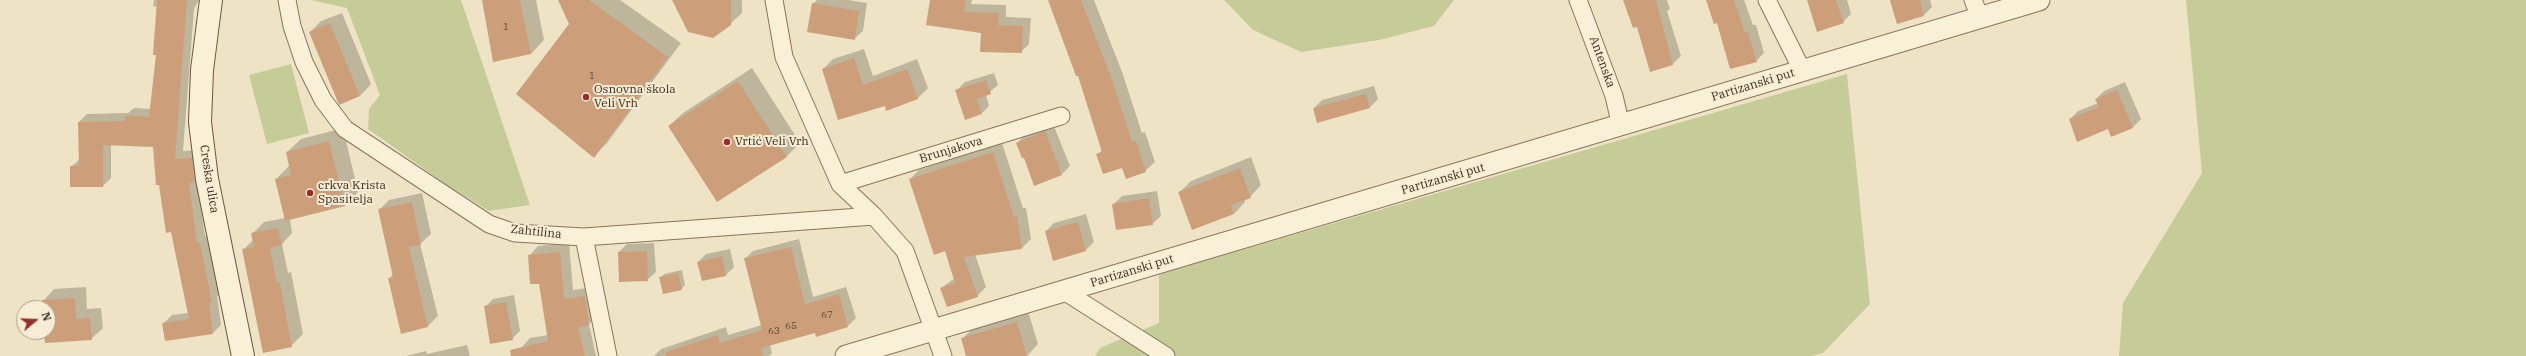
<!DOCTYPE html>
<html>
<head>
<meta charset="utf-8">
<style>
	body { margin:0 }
	#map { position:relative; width:2526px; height:356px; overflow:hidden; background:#eee3c5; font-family:"IBM Plex Serif",serif }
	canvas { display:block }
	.north { position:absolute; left:16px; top:300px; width:40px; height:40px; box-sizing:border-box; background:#f6edd4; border:1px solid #aaa08c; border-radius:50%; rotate:71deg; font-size:11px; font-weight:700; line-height:16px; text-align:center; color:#392c1f }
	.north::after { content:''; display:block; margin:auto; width:14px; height:18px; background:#982d2b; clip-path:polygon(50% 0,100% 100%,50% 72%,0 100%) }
</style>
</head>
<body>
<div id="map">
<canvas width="2526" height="356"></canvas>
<div class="north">N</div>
</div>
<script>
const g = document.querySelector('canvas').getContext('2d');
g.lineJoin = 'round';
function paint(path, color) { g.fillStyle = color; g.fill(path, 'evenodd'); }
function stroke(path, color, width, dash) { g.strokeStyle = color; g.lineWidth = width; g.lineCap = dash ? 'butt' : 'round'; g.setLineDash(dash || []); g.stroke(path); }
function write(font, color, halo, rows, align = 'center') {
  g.font = font + ' "IBM Plex Serif",serif'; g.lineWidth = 4; g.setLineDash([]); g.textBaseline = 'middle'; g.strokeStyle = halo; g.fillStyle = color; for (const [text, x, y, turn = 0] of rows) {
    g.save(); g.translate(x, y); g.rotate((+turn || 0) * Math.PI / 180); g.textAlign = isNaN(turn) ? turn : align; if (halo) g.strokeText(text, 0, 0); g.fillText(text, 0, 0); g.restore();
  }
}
const green = new Path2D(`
	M311,0H461L530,205L489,211L447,185L368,129L369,109L380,95L347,8Z
	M1224,0H1454L1434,26L1379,40L1301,52L1253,30Z
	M2186,0H2526V356H2119L2123,303L2202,173Z
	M291,64L309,133L267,144L249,75Z
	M1847,74L1870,304L1823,353L1812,356H1095L1100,348L1159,323V274Z`);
const shadow = new Path2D(`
	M154,0H199L194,9L183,151L199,150L197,178L205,236L208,235L220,294L217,296L221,325L213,333L164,323L172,315L188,313L154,146L111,144V178L103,186L71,167L80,159L79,122L87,114L128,113L134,108L151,109L157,54V7L153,6Z
	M483,0H536L544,40L531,54Z
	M559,0H620L681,43L607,143L594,156L570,24Z
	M679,0H742V13L730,24Z
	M817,0H848L867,3L863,31L854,39L813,4Z
	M931,0H972L971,4L1006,5V17L1031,18L1029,44L1021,52L982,32Z
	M1049,0H1094L1122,72L1142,133L1145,132L1155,162L1145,171L1123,167L1098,154L1103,149L1079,74Z
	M1624,0H1667L1670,9L1667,11L1681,56L1673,64L1637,26Z
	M1707,0H1744L1753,25H1756L1764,53L1756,61L1718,22Z
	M1808,0H1847L1851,14L1843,22Z
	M1890,0H1930L1932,7L1924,15L1897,23Z
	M342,13L371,84L360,96L310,32L321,21Z
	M864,49L873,76L917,59L928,88L918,98L885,105L823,69L833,59Z
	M752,68L800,143L786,157L669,126L683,113Z
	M994,73L998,85L986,95L989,106L981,114L957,90L965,82Z
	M2125,82L2141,119L2133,127L2112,136L2109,128L2070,119L2078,111L2098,103L2096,99L2104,91Z
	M1374,86L1378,99L1370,107L1314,108L1322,100Z
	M1053,124L1070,166L1062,174L1034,185L1025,156L1017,143L1025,135Z
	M343,128L358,192L345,205L290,219L292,233L282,244L288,273L291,272L303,334L291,346L243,250L254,239L253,233L264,222L285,218L276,179L290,165L287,152L301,139Z
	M1002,143L1023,208H1026L1031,239L1022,248L975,254L986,287L977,296L941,288L955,278L946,250L910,179L919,170Z
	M1251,157L1261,185L1250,197L1244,199L1245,202L1234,214L1180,192L1191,181Z
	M1157,191L1161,216L1152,224L1114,204L1122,196Z
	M422,193L431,234L420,244L438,316L428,326L402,332L389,279L393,274L379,210L389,200Z
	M1086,214L1094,242L1086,250L1046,231L1054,223Z
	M799,239L813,297L846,287L856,318L848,326L815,331L770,345L772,353L769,356H654L661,349L726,327L728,335L762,325L745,259L753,251Z
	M569,243L573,290L594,287L598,315L589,324L596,356H522L521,348L530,338L548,335L540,283L529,256L538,246Z
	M654,243L656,272L647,280L619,252L627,244Z
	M730,249L734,267L726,275L702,280L698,262L706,254Z
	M682,270L685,285L681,289L661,278L664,274Z
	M86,287L87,309L101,308L103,328L91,339L45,332H48V308H43V301L54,289Z
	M514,295L520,331L512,339L485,307L493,299Z
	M1028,311L1038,344L1027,356H967L962,339L974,327Z
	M467,345L470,356H406L426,351L427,354Z`);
const building = new Path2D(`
	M157,0H187L175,159L192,158L194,182L189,183L197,243H200L212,302L209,303L213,334L165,341L162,323L189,319L171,232L166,233L159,185H156L153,147L103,145V187H70V166H79L78,122L125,121V115L149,117L156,55H153Z
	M482,0H520L531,54L493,62Z
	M558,0H589L668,57L594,158L516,94L569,24Z
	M672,0H731V25L713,38L688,32Z
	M930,0H966L964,12L999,13L998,25L1023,26L1022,53L980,52L981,33L926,25Z
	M1048,0H1081L1113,82L1132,142L1136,141L1146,172L1126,179L1122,168L1103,174L1096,154L1102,152L1078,76H1076Z
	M1623,0H1656L1673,65L1650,72L1637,27L1633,28Z
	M1706,0H1734L1745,33L1748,32L1757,62L1730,69L1717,23L1714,24Z
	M1807,0H1836L1844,23L1817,32Z
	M1890,0H1920L1924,16L1897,24Z
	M812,3L859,11L855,40L807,32Z
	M330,23L360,96L339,105L309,32Z
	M854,58L863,85L907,69L918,99L886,111L885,106L838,120L822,69Z
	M986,80L991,94L977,99L982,114L965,120L955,90Z
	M738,81L787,157L717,202L668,126Z
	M2117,90L2133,128L2111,137L2108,129L2077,142L2069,119L2099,107L2095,99Z
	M1366,94L1370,108L1317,123L1313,108Z
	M1045,131L1062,175L1034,186L1024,158H1022L1016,143Z
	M329,141L345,206L285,221L275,179L291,175L286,152Z
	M993,152L1014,217L1017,216L1022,249L964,257L978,297L947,307L940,288L955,283L945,251L934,255L909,179Z
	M1240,168L1251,198L1231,205L1234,214L1192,230L1178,192Z
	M1149,198L1153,225L1116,230L1112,204Z
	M412,202L421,245L409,247L428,327L401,334L388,278L393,277L378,209Z
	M1078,222L1086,251L1053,261L1045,231Z
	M278,228L282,245L270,248L277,283H280L292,347L263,353L242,249L254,247L251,233Z
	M791,247L805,304L839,294L848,327L816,337L815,333L761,348L763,356H666V352L718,335L720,343L762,330L744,258Z
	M647,251L648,281L619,282L618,252Z
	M560,252L564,299L585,296L589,325L578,327L585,356H511L510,350L548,341L539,284H530L528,255Z
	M722,256L726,276L702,281L697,262Z
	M678,273L682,290L663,294L659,277Z
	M75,298L76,319L90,318L92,340L45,343L44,332H48V308H42V300Z
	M506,302L513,340L490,344L484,306Z
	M1017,322L1027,356H966L961,338Z`);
const minor = new Path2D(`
	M287,0L292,26L304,62L323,100L345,129L489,224L515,233L584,237L874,216
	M774,0L784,57L840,184L874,216L905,251L943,356
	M1578,0L1614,96L1621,126
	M1767,0L1802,70
	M1973,0L1980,17
	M840,184L1061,116
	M584,237L608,356
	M1064,291L1166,356`);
const tertiary = new Path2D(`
	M846,356L2039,0`);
const secondary = new Path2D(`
	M211,0L202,70L200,122L207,179L243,356`);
const markers = [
	[586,97,4,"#982d2b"],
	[727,142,4,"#982d2b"],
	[310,193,4,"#982d2b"]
];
const numberNames = [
	["1",506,27],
	["1",592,76],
	["67",827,315],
	["65",791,326],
	["63",774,331]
];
const streetNames = [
	["Antenska",1602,62,70],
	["Partizanski put",1753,85,-17],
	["Brunjakova",951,150,-17],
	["Creska ulica",209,179,81],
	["Partizanski put",1443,179,-16],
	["Zahtilina",536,232,6],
	["Partizanski put",1132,271,-17]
];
const poiNames = [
	["Osnovna škola",594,90],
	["Veli Vrh",594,104],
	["Vrtić Veli Vrh",735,142],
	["crkva Krista",318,186],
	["Spasitelja",318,200]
];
paint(green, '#c5cc98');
paint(shadow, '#0003');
paint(building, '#cc9f7a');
stroke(minor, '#89755b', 19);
stroke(tertiary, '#89755b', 23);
stroke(secondary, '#6b563e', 24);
stroke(minor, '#f9f0d8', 17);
stroke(tertiary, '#f9f0d8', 21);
stroke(secondary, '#f9f0d8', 22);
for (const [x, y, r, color] of markers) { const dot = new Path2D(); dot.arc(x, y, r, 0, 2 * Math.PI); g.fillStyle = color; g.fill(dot); stroke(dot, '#f6edd4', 1.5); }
write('10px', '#5e4936', null, numberNames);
write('12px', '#392c1f', '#f6edd4', streetNames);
write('12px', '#392c1f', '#f6edd4', poiNames, 'left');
</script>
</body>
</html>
